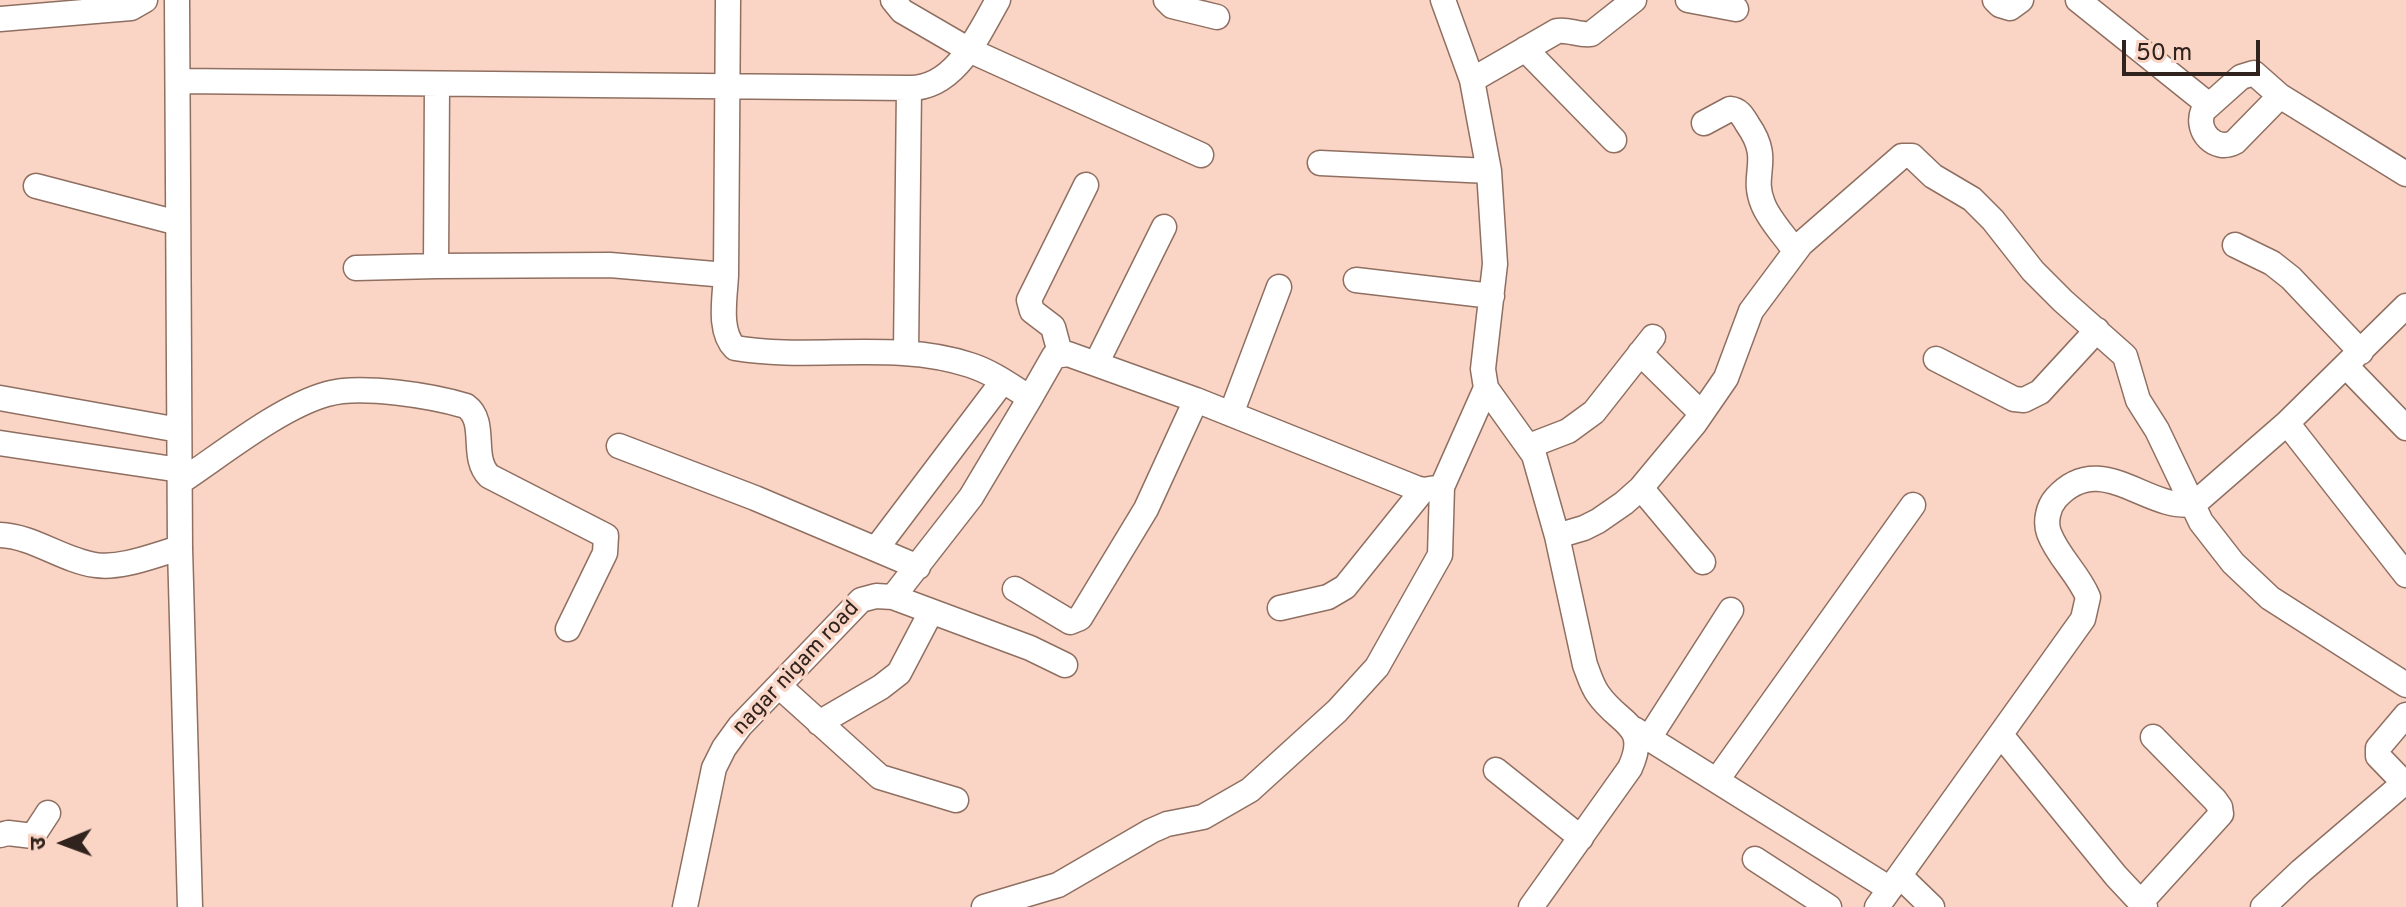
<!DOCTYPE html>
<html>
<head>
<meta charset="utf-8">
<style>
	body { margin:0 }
	#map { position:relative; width:2406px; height:907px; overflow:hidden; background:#fad5c5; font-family:Overpass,"Noto Sans Devanagari",sans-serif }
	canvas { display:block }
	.north { position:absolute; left:24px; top:803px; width:80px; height:80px; -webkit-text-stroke:6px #fad5c5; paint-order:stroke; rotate:269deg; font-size:22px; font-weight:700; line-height:32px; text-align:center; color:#30221c }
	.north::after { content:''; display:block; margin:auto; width:28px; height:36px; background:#30221c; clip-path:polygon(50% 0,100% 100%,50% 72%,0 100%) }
	.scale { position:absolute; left:2122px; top:40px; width:138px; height:36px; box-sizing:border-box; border:4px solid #30221c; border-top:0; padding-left:10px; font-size:24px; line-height:28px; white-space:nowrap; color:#30221c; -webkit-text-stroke:6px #fad5c5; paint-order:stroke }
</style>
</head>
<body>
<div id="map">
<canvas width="2406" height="907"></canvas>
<div class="north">उ</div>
<div class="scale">50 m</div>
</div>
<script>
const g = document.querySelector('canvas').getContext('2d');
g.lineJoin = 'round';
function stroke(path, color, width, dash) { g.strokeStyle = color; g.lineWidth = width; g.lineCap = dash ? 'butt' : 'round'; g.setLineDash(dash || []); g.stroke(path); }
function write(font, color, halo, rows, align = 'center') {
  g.font = font + ' Overpass,sans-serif'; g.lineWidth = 7; g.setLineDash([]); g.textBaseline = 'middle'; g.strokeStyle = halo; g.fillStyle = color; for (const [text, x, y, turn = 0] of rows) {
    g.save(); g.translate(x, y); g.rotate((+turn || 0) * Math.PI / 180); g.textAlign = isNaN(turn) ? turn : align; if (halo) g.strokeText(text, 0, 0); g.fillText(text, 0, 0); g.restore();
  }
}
const minor = new Path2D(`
	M177,0L180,548L190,907
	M893,0L902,11L969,50L1201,155
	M1166,0L1172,6L1217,17
	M1443,0L1472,80L1489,171L1495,264L1483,369L1486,388L1534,455L1557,536L1585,665C1589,675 1592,686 1598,694C1619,725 1650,724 1630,768L1531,907
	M1688,0L1736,9
	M1995,0L2000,5L2010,8L2021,0
	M2078,0L2209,105
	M0,19L131,8L145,0
	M1525,49L1614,140
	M1472,80L1557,31C1569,29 1580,36 1591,34L1634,0
	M178,81L909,88L906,352
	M437,85L436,266L610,265L726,275L728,0
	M909,88C955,89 978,35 998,0
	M2280,96L2235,142C2215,153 2195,131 2203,111L2241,77L2254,73L2280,96L2406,174
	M1704,123L1730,109C1740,110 1743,117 1748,125C1773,161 1750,173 1763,204C1769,220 1785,236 1795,251
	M1320,163L1489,171
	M36,186L178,223
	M2235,245L2272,263L2291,278L2361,352
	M356,268L436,266
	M1356,280L1492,296
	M1060,353L1053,327L1032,311L1029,300L1086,185
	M1640,353L1701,413
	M1936,359L2014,399L2024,400L2040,392L2097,330
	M1096,364L1164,227
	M2346,366L2406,428
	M0,398L179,430
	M1030,398L1054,356L1068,354L1196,400L1416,488L1423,490L1442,487
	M1231,414L1279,287
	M2287,423L2406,575
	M0,443L180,470
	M619,446L755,498L918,567
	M1529,446L1568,431L1594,412L1653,337
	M180,482C221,455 280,407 327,394C360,384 433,396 466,406C488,422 470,457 489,476L606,536L605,553L568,629
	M1641,488L1703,562
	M0,535C33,536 62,560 95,565C122,569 154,555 180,548
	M1557,536L1584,528L1598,521L1624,503L1641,488L1695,423L1726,378L1751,311L1801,244L1902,156H1912L1933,176L1972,199L1993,220L2033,271L2063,301L2125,356L2138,400L2157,430L2201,522L2233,563L2270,598L2406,685
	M876,549L1003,381
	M1015,589L1070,622L1080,618L1146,509L1196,400
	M893,597L1030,648L1065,665
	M1280,608L1328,597L1345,587L1423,490
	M779,686L880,777L956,800
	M2406,715L2378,748V756L2406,785
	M819,723L881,687L899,673L931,612
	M1634,729L1890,889
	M2001,735L2116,876L2145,907
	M1649,738L1731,610
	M1496,770L1581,838
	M1717,780L1913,505
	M0,835L8,833L33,836L48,813
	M1755,859L1829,907
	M1900,876L1932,907
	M2141,902L2221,814L2220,807L2215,800L2153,737
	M685,907L714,768L724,748L740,726L861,600L876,596L893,597L971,497L1030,398C1011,386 992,372 970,365C895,340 811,361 735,348C718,331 725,298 726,275
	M984,907L1058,885L1151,831L1167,824L1203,817L1250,790L1337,711L1377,667L1440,555L1442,487L1486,388
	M1877,907L2083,619L2088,597C2078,573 2058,557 2049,533C2045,522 2048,507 2056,498C2101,448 2147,512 2194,504L2287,423L2406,306
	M2263,907L2301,871L2404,783`);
const streetNames = [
	["nagar nigam road",797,669,-47]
];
stroke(minor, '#8f6f61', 27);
stroke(minor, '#fff', 24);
write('22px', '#30221c', '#fad5c5', streetNames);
</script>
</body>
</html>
